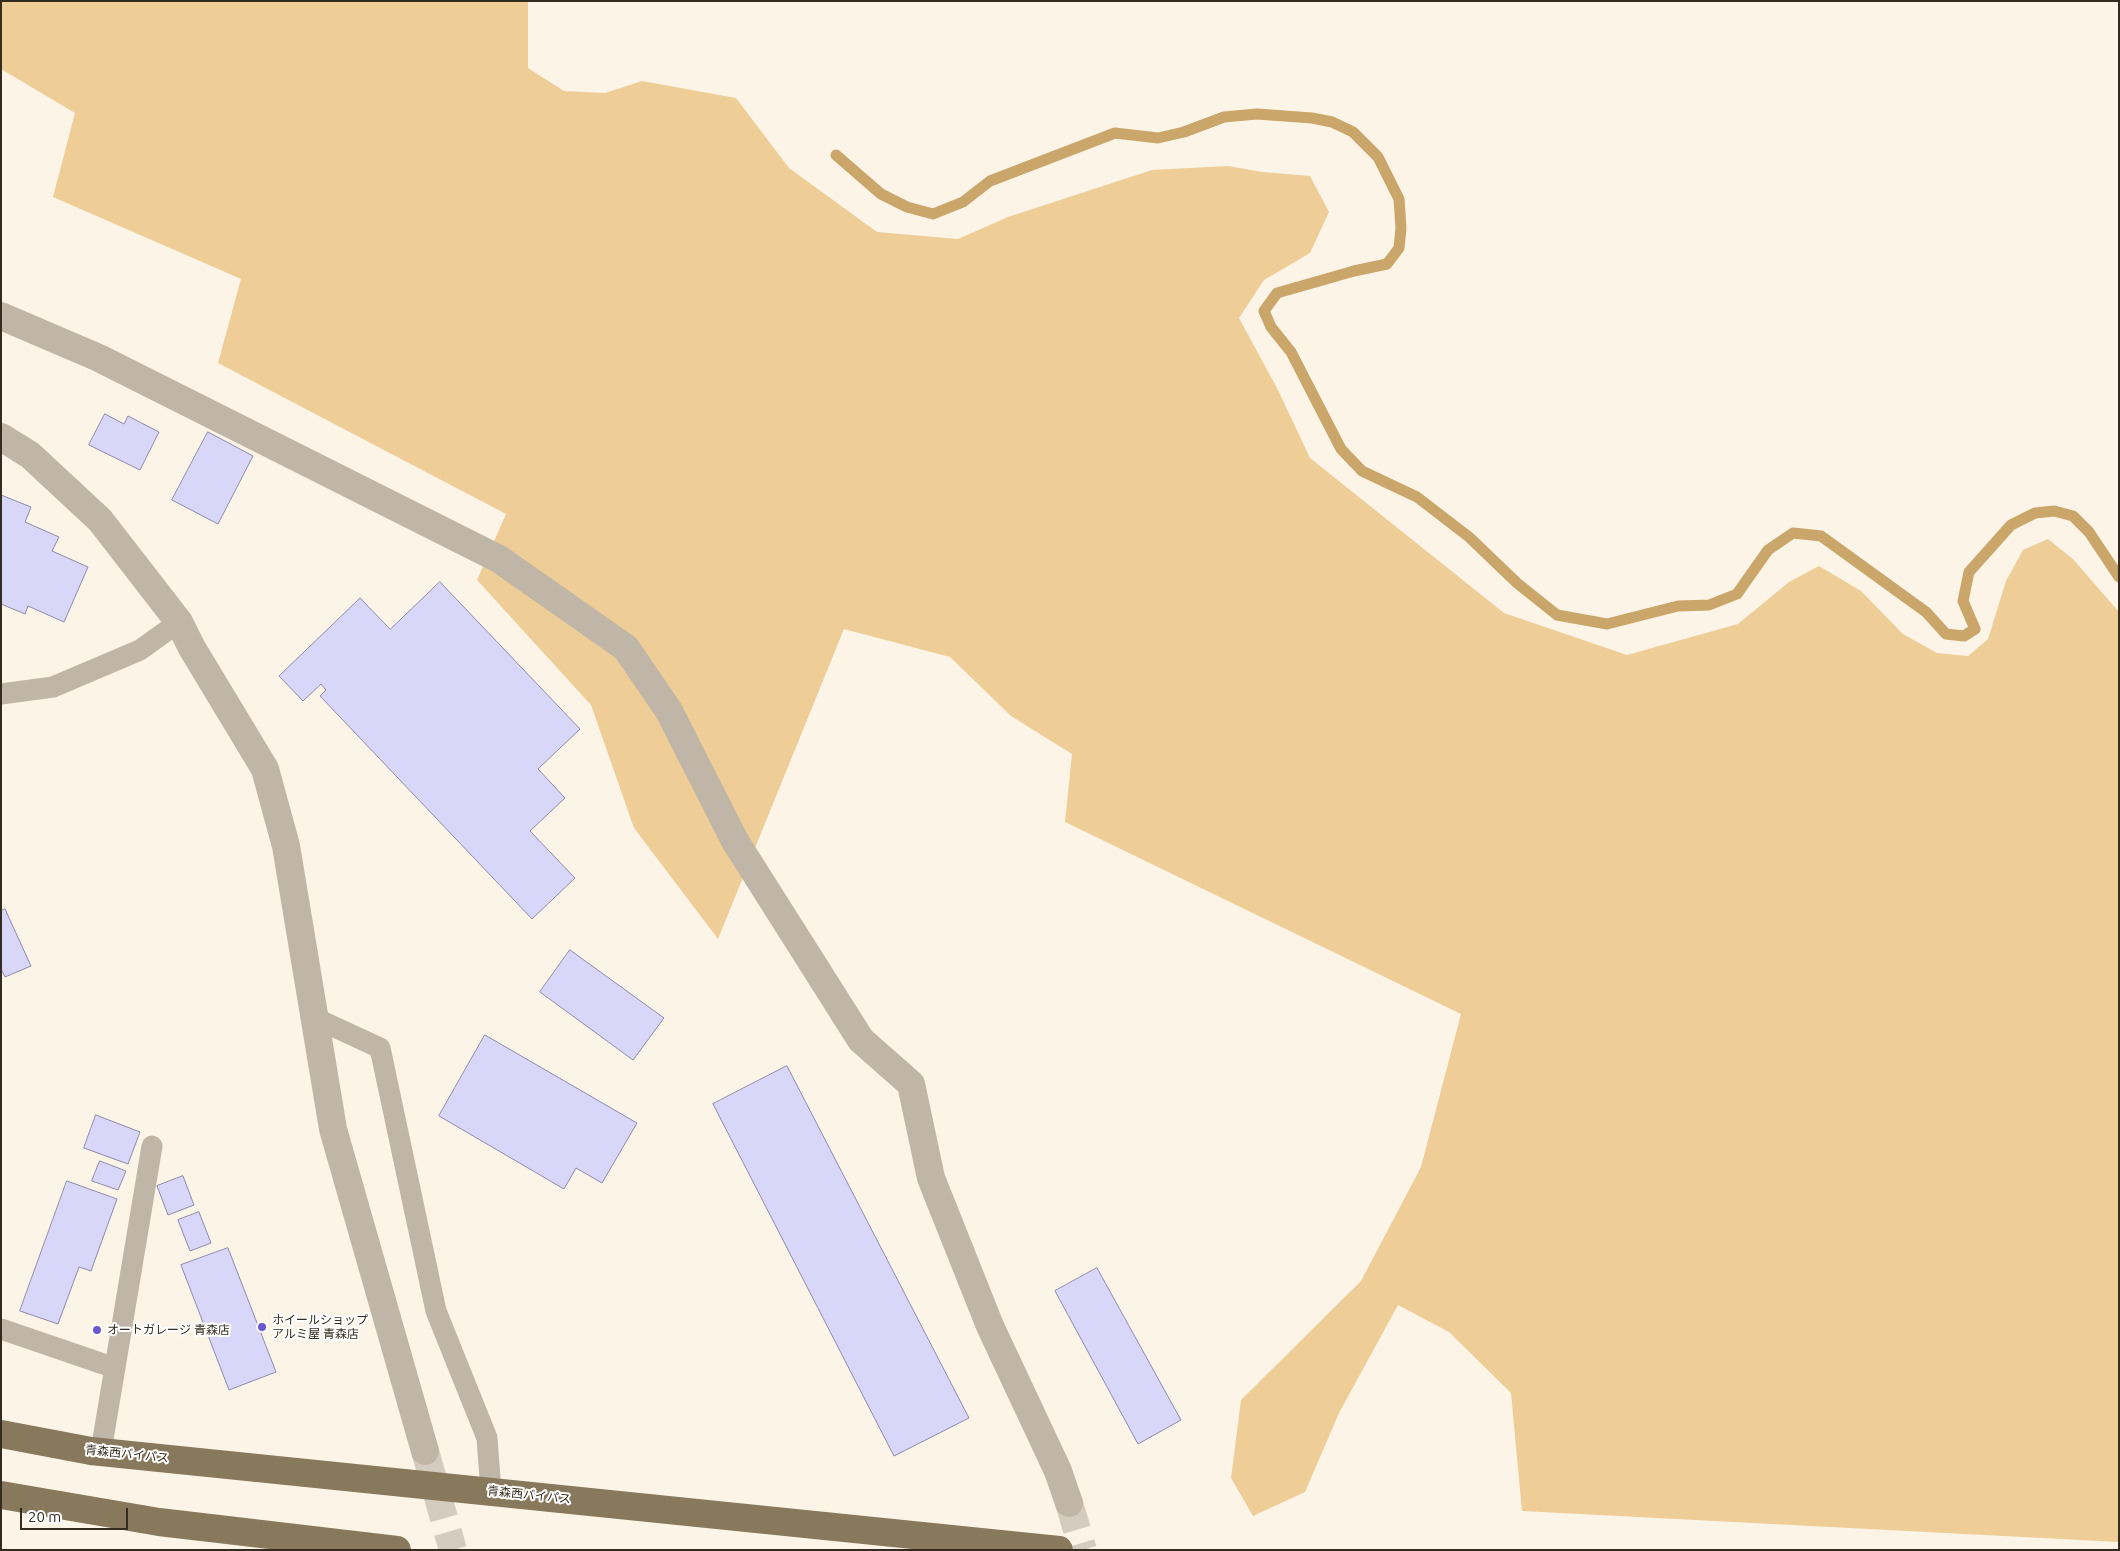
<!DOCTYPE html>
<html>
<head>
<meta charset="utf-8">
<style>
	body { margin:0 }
	#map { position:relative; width:2120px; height:1551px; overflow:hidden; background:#fdf4e8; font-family:Ubuntu,sans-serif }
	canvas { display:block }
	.frame { position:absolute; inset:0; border:2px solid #342c20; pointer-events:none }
	.scale { position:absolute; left:20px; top:1508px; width:108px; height:22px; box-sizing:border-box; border:2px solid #342c20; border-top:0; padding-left:6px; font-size:15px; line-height:18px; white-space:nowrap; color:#342c20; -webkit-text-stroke:4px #fff; paint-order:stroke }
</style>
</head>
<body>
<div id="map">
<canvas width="2120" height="1551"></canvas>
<div class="frame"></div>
<div class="scale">20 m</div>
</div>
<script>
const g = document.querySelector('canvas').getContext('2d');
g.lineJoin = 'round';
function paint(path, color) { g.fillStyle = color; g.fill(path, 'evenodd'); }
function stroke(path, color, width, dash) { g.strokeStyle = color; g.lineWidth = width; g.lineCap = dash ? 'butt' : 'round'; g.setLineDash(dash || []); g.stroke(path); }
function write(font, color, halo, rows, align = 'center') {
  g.font = font + ' Ubuntu,"Noto Sans JP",sans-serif'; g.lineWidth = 4; g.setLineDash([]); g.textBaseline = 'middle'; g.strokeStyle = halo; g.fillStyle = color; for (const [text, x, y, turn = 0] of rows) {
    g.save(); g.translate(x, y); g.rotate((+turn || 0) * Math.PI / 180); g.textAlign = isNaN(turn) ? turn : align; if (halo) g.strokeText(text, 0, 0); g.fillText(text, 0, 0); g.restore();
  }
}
const green = new Path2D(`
	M1,1H528V68L564,91L605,93L642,81L736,98L789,168L877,232L958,239L1008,217L1152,170L1228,166L1262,172L1310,176L1329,212L1310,253L1264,280L1239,318L1278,390L1310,458L1504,613L1627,655L1738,624L1789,582L1819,566L1861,591L1903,634L1937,653L1968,656L1988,639L2006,581L2023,550L2048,539L2073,559L2119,612V1542L1522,1511L1511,1393L1449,1332L1398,1305L1339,1413L1305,1492L1253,1516L1231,1478L1241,1400L1361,1281L1421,1167L1461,1014L1065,822L1072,754L1011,716L950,657L844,629L718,939L634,828L591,705L477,580L506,514L218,363L241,279L53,197L75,113L1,69Z`);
const stream = new Path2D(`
	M836,155L881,194L907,207L933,214L963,202L990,181L1115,133L1158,138L1184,132L1224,117L1257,114L1312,118L1332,122L1353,132L1378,157L1399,199L1401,228L1399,248L1387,264L1354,271L1277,293L1264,311L1271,327L1291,352L1341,449L1362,471L1417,497L1469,537L1517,583L1557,615L1607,624L1678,606L1709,605L1737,594L1768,550L1793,533L1821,536L1926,612L1946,634L1964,636L1975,629L1963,601L1969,572L2011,525L2035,513L2054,511L2073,516L2089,532L2119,577`);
const building = new Path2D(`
	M105,414L124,424L128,416L159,432L140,470L89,445Z
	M208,432L253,456L218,524L172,500Z
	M1,495L31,507L25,522L59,537L52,551L88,567L64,622L28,606L25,614L1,604Z
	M440,582L580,729L538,769L565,798L530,831L575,878L532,919L320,696L326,690L321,684L303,701L279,676L360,598L390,629Z
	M5,909L31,966L5,977L1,969V911Z
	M570,950L664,1018L633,1060L540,992Z
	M485,1035L637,1123L602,1183L576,1168L564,1189L439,1116Z
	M787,1066L969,1418L894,1456L713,1104Z
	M96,1115L140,1132L128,1164L84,1148Z
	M100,1161L126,1171L118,1190L92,1181Z
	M183,1176L194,1205L168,1215L157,1186Z
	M67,1181L117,1199L91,1271L79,1267L58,1324L20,1311Z
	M199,1212L211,1243L190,1251L178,1220Z
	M228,1248L276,1372L229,1390L181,1265Z
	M1097,1268L1181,1420L1138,1444L1055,1291Z`);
const minorTunnel = new Path2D(`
	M425,1451L453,1550
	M1069,1503L1083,1550`);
const service = new Path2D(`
	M1,694L53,687L140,650L179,622
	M315,1018L380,1048L436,1311L487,1438L491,1491
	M1,1329L115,1368
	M101,1451L152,1146`);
const minor = new Path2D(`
	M1,316L99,358L499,559L626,648L669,711L735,841L861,1040L911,1084L931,1178L990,1326L1058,1471L1069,1503
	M1,437L30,455L100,520L179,622L192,648L265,769L286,846L333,1129L425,1451`);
const trunk = new Path2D(`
	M1,1434L91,1451L1059,1550
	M1,1495L159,1522L397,1550`);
const markers = [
	[262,1327,5,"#6b57d1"],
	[97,1330,5,"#6b57d1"]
];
const poiNames = [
	["ホイールショップ",272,1320],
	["アルミ屋 青森店",272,1334],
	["オートガレージ 青森店",107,1330]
];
const streetNames = [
	["青森西バイパス",127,1454,6],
	["青森西バイパス",529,1495,6]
];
paint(green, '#eecd97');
stroke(stream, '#cba66a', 11);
paint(building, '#d8d7fa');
stroke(building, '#8b8aaa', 1);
stroke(minorTunnel, '#d5ccc0', 28, [28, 14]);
stroke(service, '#bfb6a8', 21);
stroke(minor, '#bfb6a8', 28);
stroke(trunk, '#88785c', 28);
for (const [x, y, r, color] of markers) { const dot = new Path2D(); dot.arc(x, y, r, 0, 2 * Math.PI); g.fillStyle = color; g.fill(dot); stroke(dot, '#fff', 2); }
write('12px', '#342c20', '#fff', poiNames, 'left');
write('12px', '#342c20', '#fff', streetNames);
</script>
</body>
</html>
